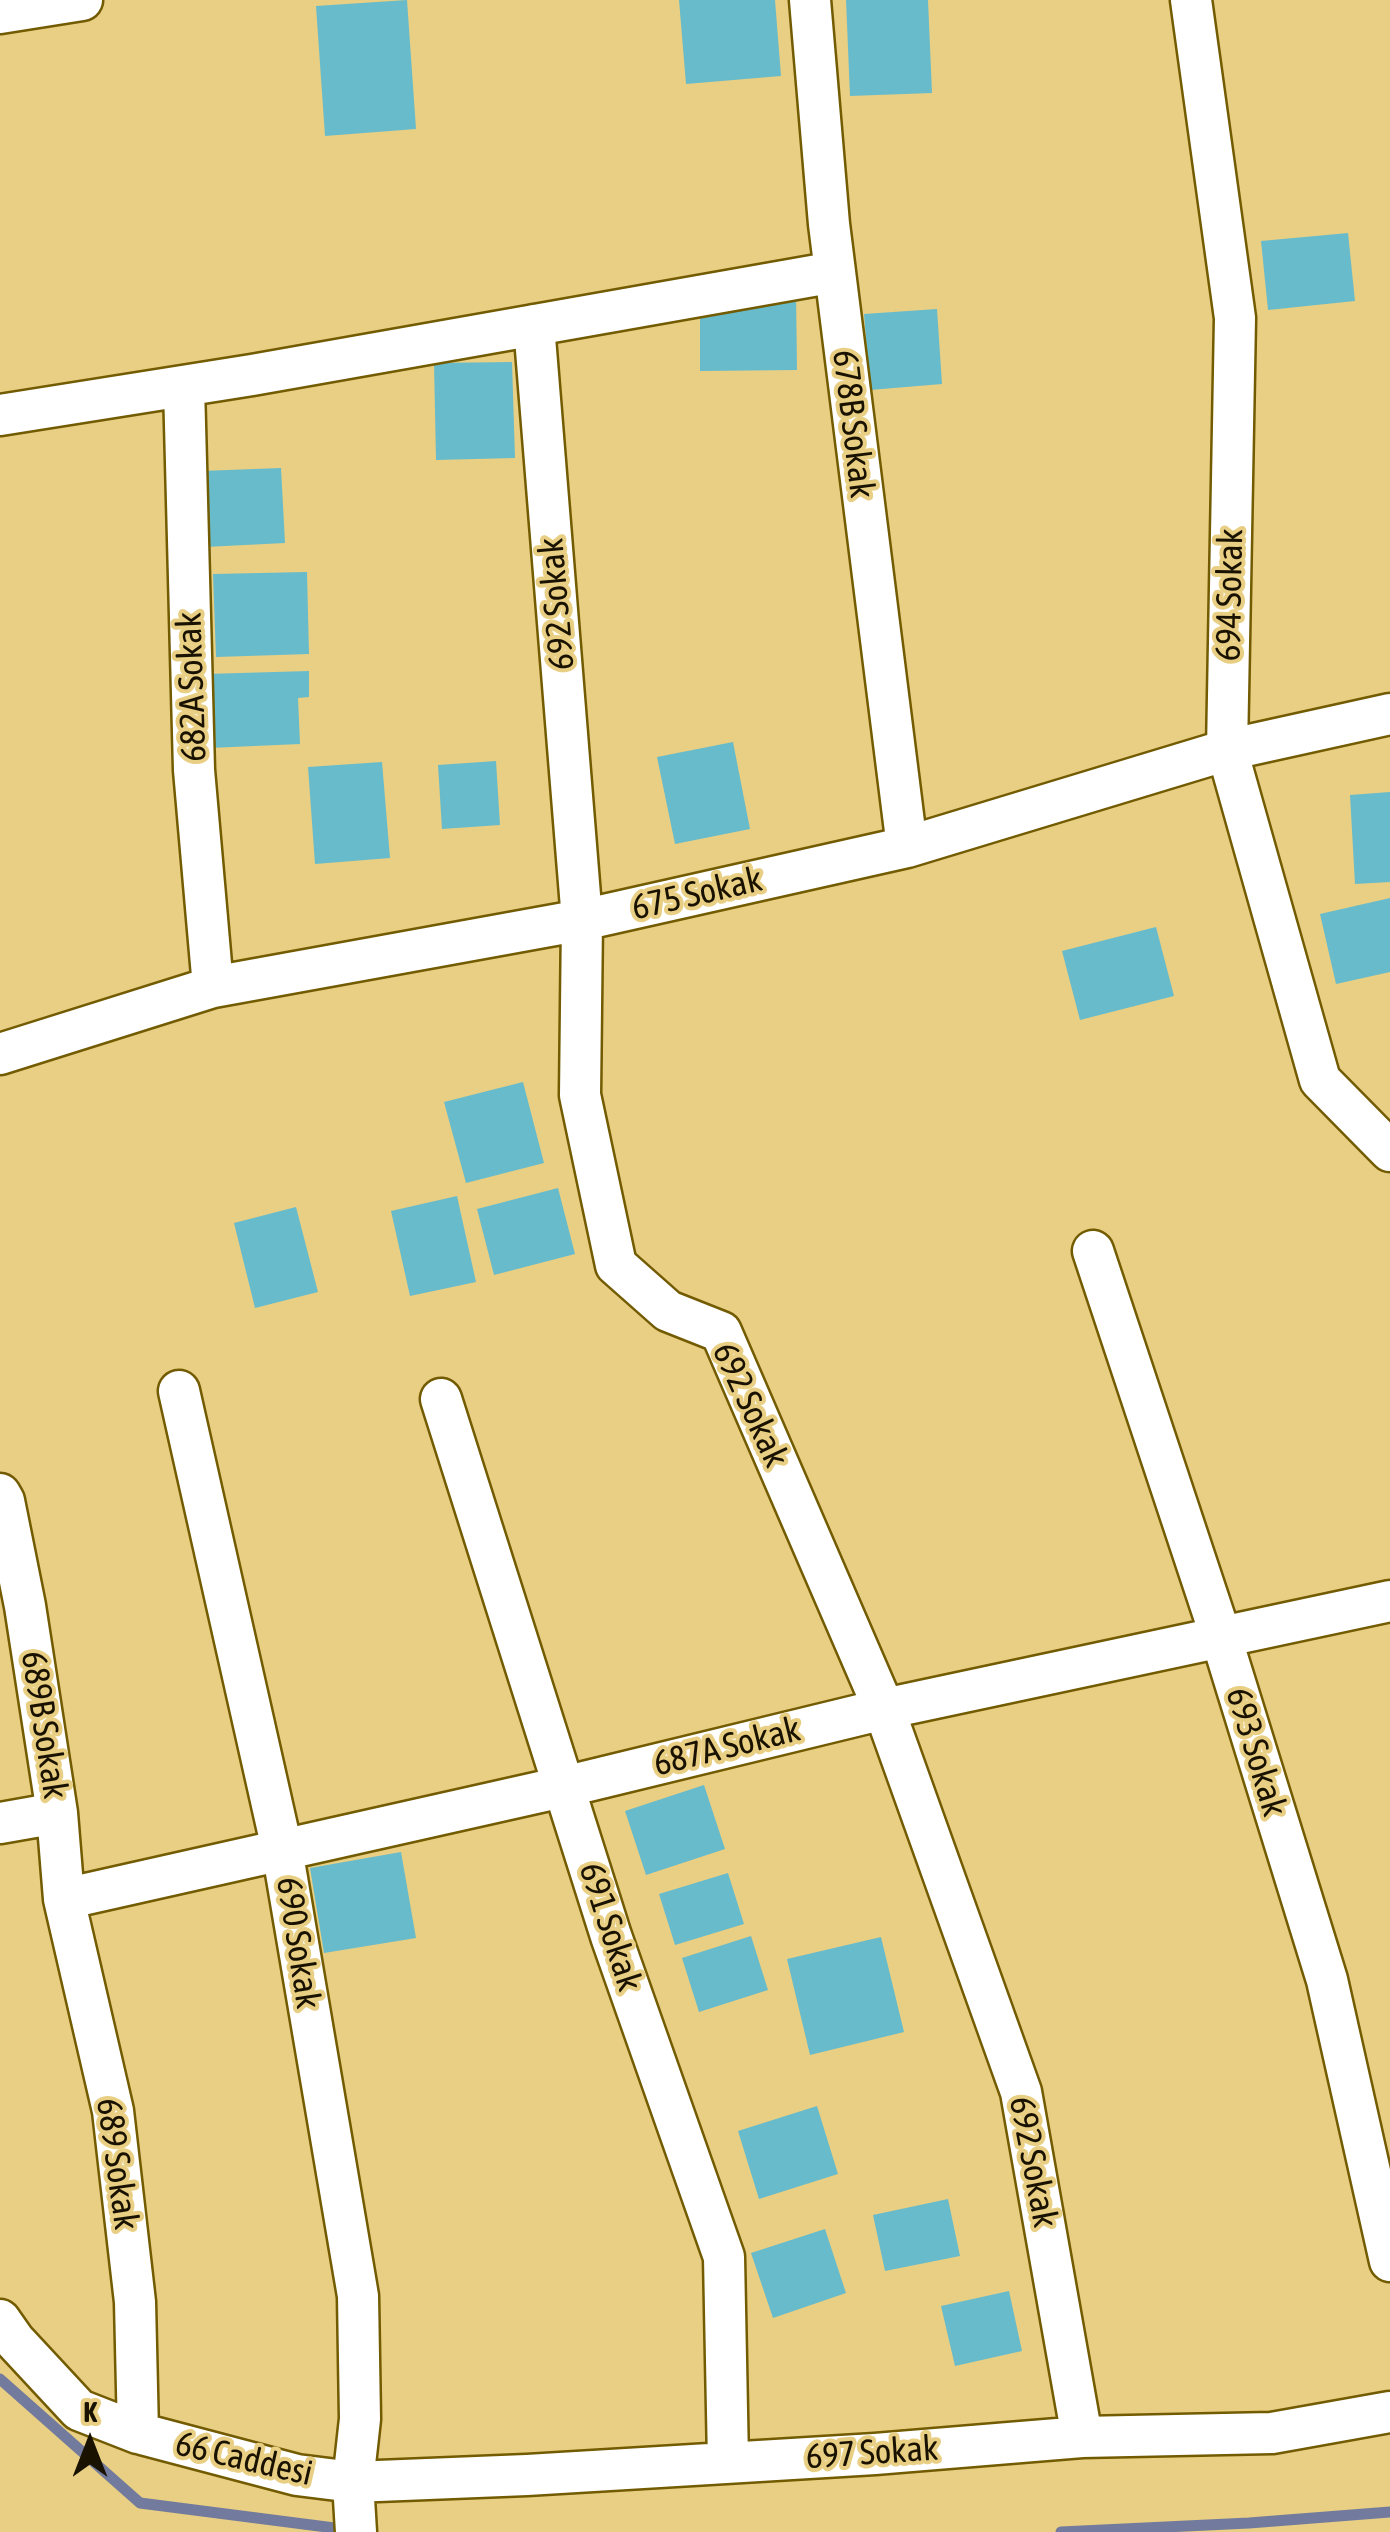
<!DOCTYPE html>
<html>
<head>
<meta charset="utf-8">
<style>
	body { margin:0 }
	#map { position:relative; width:1390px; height:2532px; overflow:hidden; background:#e8cf83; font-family:"Asap Condensed",sans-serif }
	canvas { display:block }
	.north { position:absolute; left:40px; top:2392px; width:100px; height:100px; -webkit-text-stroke:8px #e8cf83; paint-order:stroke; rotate:0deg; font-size:28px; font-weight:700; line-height:40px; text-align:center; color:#1a1200 }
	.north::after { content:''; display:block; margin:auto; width:35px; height:45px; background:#1a1200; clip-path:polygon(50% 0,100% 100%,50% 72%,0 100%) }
</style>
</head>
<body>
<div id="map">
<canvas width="1390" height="2532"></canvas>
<div class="north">K</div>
</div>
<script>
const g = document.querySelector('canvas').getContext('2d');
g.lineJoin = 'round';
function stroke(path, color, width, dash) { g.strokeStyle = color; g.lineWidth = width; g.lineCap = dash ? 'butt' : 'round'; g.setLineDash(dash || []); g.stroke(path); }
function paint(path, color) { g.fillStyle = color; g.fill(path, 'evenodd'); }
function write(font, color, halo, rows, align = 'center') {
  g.font = font + ' "Asap Condensed",sans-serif'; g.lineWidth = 8; g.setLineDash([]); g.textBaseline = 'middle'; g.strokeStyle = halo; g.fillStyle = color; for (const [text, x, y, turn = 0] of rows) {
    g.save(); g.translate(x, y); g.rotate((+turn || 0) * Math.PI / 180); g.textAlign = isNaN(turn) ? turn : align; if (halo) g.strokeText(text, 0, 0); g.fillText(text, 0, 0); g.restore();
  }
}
const stream = new Path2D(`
	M0,2379L140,2503L350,2530
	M1061,2532L1249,2523L1390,2512`);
const building = new Path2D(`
	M407,0L416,129L325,136L316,6Z
	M679,0H775L781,76L686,84Z
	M846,0H928L932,93L850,96Z
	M1348,233L1355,301L1268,310L1261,241Z
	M796,290L797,370L700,371V305Z
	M937,309L942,384L870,390L864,314Z
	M512,362L515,458L436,460L434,363Z
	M281,468L285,543L205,547L201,471Z
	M307,572L309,654L216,657L213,574Z
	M309,671V697L298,698L300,744L209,748L206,674Z
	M733,742L750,829L675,844L657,757Z
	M496,761L500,825L442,829L438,765Z
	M382,762L390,858L315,864L308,767Z
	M1390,792V882L1355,884L1350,795Z
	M1390,898V972L1336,984L1320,914Z
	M1156,927L1174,996L1080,1020L1062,951Z
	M523,1082L544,1163L466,1183L444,1102Z
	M558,1188L575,1254L494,1275L477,1209Z
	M457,1196L476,1282L410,1296L391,1211Z
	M296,1207L318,1292L255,1308L234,1223Z
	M704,1785L725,1849L646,1875L625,1811Z
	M401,1852L416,1938L324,1953L310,1868Z
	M728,1873L744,1924L675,1945L659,1894Z
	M751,1936L768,1990L699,2012L682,1958Z
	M881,1937L904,2032L810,2055L787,1959Z
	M817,2106L838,2174L759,2199L738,2131Z
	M948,2199L960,2256L885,2271L873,2215Z
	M825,2229L846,2293L773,2318L751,2253Z
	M1009,2291L1022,2351L955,2366L941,2306Z`);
const minor = new Path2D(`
	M810,0L829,224L907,847
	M1191,0L1235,318L1227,750L1320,1080L1390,1151
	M0,13L82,0
	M534,325L582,920L580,1095L616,1265L668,1311L721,1332L884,1709L1021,2092L1082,2437
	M184,386L194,770L213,987
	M0,415L252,375L835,272
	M0,1054L213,987L582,920L907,847L1227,750L1390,714
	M1093,1251L1221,1637L1327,1980L1390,2261
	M179,1391L282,1849L358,2296L360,2419L353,2482L356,2532
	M441,1399L611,1936L724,2257L728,2462
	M0,1494L4,1501L25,1606L57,1813L64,1899L113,2111L135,2302L138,2433
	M0,1823L57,1813
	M64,1899L580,1783L884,1709L1390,1601
	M0,2320L14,2340L79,2410L138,2433L297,2475L353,2482L527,2475L875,2454L1082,2437L1272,2433L1390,2412`);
const streetNames = [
	["678B Sokak",853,424,83],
	["694 Sokak",1230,595,-89],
	["692 Sokak",557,604,-95],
	["682A Sokak",192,687,-92],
	["675 Sokak",697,894,-13],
	["692 Sokak",750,1405,65],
	["689B Sokak",44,1725,81],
	["687A Sokak",727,1747,-14],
	["693 Sokak",1256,1752,73],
	["691 Sokak",610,1927,72],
	["690 Sokak",298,1943,81],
	["692 Sokak",1033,2162,79],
	["689 Sokak",117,2164,82],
	["697 Sokak",872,2453,-4],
	["66 Caddesi",244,2459,13]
];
stroke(stream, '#727b9d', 11);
paint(building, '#68bbcb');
stroke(minor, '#725b00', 45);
stroke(minor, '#fff', 40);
write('35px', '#1a1200', '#e8cf83', streetNames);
</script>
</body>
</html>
